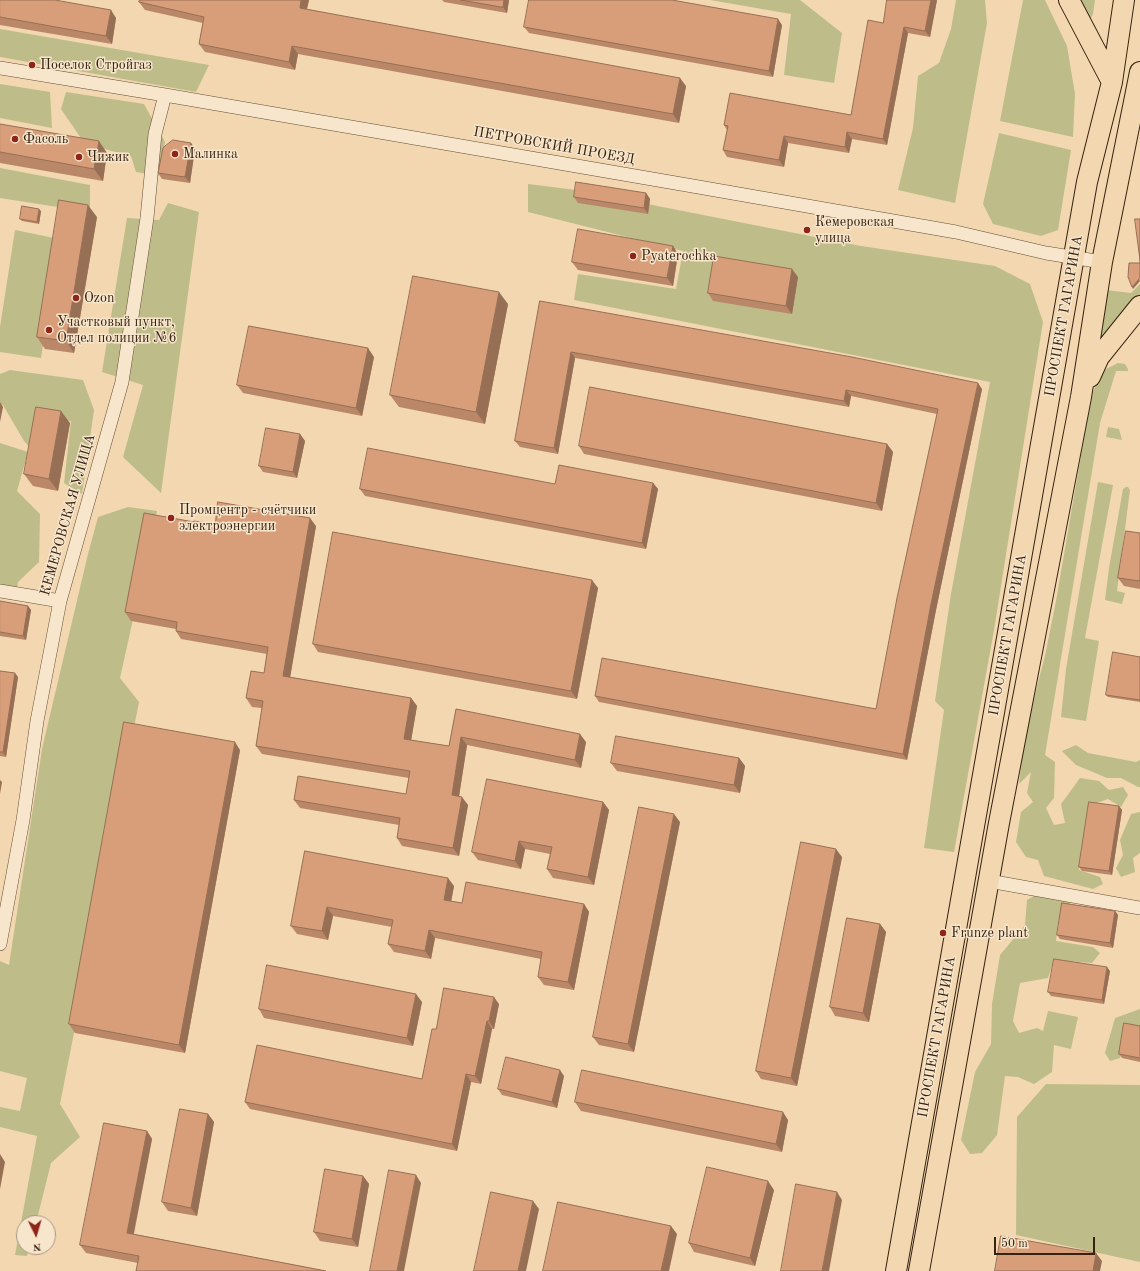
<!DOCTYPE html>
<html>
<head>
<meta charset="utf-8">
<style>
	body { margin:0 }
	#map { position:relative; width:1140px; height:1271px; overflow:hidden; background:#f2d7b1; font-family:"Old Standard TT",serif }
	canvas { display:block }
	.north { position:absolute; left:16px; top:1215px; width:40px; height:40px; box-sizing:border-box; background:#f7e5cc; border:1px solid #aa9781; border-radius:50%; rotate:175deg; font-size:11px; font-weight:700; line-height:16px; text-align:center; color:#362210 }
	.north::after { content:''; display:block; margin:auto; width:14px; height:18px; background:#8f2418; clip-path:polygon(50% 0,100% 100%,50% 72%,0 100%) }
	.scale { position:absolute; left:994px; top:1237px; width:101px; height:18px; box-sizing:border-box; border:2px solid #362210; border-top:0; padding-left:5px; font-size:12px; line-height:14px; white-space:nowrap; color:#362210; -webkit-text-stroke:3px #f7e5cc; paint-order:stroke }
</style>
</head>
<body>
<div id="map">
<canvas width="1140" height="1271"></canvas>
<div class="north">N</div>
<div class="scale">50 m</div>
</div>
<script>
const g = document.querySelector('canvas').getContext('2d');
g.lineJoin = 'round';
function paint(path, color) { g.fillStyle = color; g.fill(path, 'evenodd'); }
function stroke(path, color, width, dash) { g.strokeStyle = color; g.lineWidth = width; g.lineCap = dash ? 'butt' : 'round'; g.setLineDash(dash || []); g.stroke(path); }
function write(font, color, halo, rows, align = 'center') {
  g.font = font + ' "Old Standard TT",serif'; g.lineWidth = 3; g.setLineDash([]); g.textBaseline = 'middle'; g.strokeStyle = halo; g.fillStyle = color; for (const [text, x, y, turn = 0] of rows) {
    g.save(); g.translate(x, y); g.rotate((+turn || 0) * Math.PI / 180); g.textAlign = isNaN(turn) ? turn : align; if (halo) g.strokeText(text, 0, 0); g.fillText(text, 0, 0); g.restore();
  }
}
const green = new Path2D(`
	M710,0H800L842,33L834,83L784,75L791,14Z
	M956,0H985L987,23L955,203L898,190L913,128L918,76L939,63L951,29Z
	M1023,0H1045L1067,46L1075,94L1073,137L1000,121Z
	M1078,0H1095L1093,14L1091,18H1086Z
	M0,29L209,65L196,92L0,57Z
	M0,84L50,92L52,128L0,118Z
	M66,92L144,104L165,142L159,176L136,172L131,156L85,144L61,109Z
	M999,133L1071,150L1058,230L1041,236L993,224L983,204Z
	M0,168L90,185V212L0,198Z
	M528,184L576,190L861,246L995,266L1030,284L1043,322L994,630L954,852L924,848L944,710L935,701L951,594L990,382L574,300L578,274L676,289L683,251L528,212Z
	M168,203L199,212L161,493L123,457L143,385L102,372L127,218L159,220Z
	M15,230L59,239L41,358L0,352V327Z
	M1140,284V295L1095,350L1106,290L1131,293Z
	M1118,363L1125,364L1128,369V371H1116L1100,423L1045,755L1055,762L1054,798L1046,808L1054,825L1065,823L1061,804L1080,778L1099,781L1109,790L1123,787L1128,795L1121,807L1108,799L1089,806L1079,870L1100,877L1103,884L1093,889L1044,876L1038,860L1026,857L1016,842L1021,812L1033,802L1027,793L1031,772L1019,784L1025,732L1045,656L1056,601L1085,432L1093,392L1100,375L1104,370Z
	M10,370L83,380L94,410L82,494L64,483L71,421L43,416L35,453L24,441L3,405L0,404V374Z
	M1108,427L1119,429L1122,440L1106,437Z
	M0,443L28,452L17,491L40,514L39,562L18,582L15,600L0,598Z
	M1098,482L1113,485L1085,638L1099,641L1086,721L1061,717L1066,669Z
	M1126,487H1128L1130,490L1117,591L1125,593L1122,604L1105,600L1109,568L1123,489Z
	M128,507L157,511L120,678L139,702L60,1104L80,1137L51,1163L36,1223H24V1247H29L27,1256L15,1255L37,1136L0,1127V1107L20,1111L27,1078L0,1071V961L9,965L42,749L88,554L98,517Z
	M1076,745L1088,753L1136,762L1140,760V787H1138L1121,778H1107L1076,765L1062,751Z
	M1140,812V853L1133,858L1135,872L1121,877L1116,868L1123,855L1120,840L1131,814Z
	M1050,887L1068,890L1070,904L1058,924L1056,941L1093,947L1100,953L1092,963L1054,960L1048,978L1020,983L1013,1021L1019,1033L1037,1028L1043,1031L1048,1011L1078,1017L1071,1049L1054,1045L1052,1072L1034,1084L1018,1077L1005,1076L997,1135L982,1153L970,1154L961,1140L975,1072L991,1044L992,1004L1000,955L1025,925L1027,900Z
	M1140,1009V1027L1126,1026L1120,1058L1110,1061L1105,1053L1115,1018Z
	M1046,1084L1140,1085V1262L1016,1235L1017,1117Z`);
const street = new Path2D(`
	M0,68L165,95L687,185L956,232L1046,253L1102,262
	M0,591L60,601
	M989,881L1140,908
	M0,944L23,820L37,721L60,601L122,382L147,218L155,134L165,95`);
const primary = new Path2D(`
	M1069,0L1112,82
	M1090,377L1099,357L1140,306
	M896,1271L1087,182L1112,82L1124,0
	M919,1271L999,823L1081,397L1102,262L1140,72`);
const wall = new Path2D(`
	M0,0L116,18L112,44L0,25Z
	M140,0H309L307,9L686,86L679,123L298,54L295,70L205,52L199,44L203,23L145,10L139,2Z
	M442,0H509L507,13L444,2Z
	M937,0L930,37L908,33L887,145L852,139L849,153L788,143L784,167L727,157L723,150L727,130L724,125L851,115L883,23Z
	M782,25L773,77L529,33L524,27Z
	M0,124L107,153L103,181L0,163Z
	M191,143L195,149L190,183L162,179L158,173Z
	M646,193L650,199L648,214L578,203L574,197Z
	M41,211L39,224L22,221L20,219Z
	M97,217L74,353L45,349L37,337Z
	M673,246L678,254L673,286L578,270L572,262Z
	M798,277L792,314L713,301L708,293Z
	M540,301L982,389L936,610L907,760L599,702L595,696L876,709L937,414L851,396L849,407L575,358L558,454L520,447L515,441Z
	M508,304L485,424L399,407L390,395Z
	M374,357L362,416L243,393L237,385Z
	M70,423L58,491L33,486L24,474Z
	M300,434L305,441L297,478L263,472L259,466Z
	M887,444L893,452L882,511L584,454L579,446Z
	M653,483L658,489L646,549L365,496L360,489Z
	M194,522L215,524L316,526L290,677L411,698L417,706L411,740L449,746L456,709L586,742L581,768L467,745L459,796L468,805L459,856L402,846L397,838L399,825L300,808L294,800L406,794L409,778L262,754L256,746L262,708L252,707L246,698L264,673L267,654L181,639L176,631V629L131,621L125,612Z
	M1140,533V589L1124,586L1118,578Z
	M598,588L577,699L318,652L313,644Z
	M0,601L28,606L31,610L26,640L0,636Z
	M1140,657V702L1108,697L1106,695Z
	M0,671L18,677L6,757L0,756Z
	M240,750L185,1053L75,1033L69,1024Z
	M739,758L745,766L740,793L617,771L611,763Z
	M603,802L609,810L594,885L553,878L547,869L550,854L525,849L521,869L478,860L472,852Z
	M1119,806L1122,810L1112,875L1082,871L1079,867Z
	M680,822L634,1052L599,1045L593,1037Z
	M305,851L454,886L451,901L462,903L584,904L589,912L574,990L544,985L538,977L541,959L435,938L431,959L394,952L388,944L392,927L333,916L328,940L297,934L291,926Z
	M842,857L797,1086L761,1079L756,1071Z
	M1115,911L1118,915L1113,948L1060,939L1057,935Z
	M880,924L886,932L869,1022L835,1016L830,1007Z
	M1110,971L1104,1004L1051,996L1048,992Z
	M422,1002L413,1046L264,1018L259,1009Z
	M499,1004L494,1029H492L481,1084L471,1082L457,1151L250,1109L245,1102L422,1079L436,1029Z
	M1140,1026V1062L1122,1058L1119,1054Z
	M564,1076L557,1108L502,1095L498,1089Z
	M575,1102L788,1120L782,1152L581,1111Z
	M208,1114L214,1122L197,1216L168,1211L162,1202Z
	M147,1131L152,1139L134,1234L326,1271L138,1263L86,1253L80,1245Z
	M363,1176L369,1184L358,1247L320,1241L314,1232Z
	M774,1190L755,1266L694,1252L689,1243Z`);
const shadedWall = new Path2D(`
	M301,0H309L305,16L300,8Z
	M504,0H509L507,13L503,7Z
	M931,0H937L930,37L925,31Z
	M111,10L116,18L112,44L106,36Z
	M778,19L782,25L773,77L769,71Z
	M904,27L908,33L887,145L883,139Z
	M292,46L298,54L295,70L289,62Z
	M680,78L686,86L679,123L673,114Z
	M847,132L852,139L849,153L845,147Z
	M784,136L788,143L784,167L779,160Z
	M99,141L107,153L103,181L94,169Z
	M191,143L195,149L190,183L185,177Z
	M646,193L650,199L648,214L644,208Z
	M88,205L97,217L74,353L66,341Z
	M39,209L41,211L39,224L37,222Z
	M673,246L678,254L673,286L667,278Z
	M792,269L798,277L792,314L786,306Z
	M1139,279L1140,281L1133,289L1132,287Z
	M499,292L508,304L485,424L476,412Z
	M368,348L374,357L362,416L356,408Z
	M571,352L575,358L558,454L554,448Z
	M978,383L982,389L936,610L907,760L903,754L931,604Z
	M846,390L851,396L849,407L844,401Z
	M0,402L3,407L0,422Z
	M61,411L70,423L58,491L49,479Z
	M300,434L305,441L297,478L293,472Z
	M887,444L893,452L882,511L876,503Z
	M653,483L658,489L646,549L642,543Z
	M310,518L316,526L289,684L283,676Z
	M592,580L598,588L577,699L571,691Z
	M28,606L31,610L26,640L23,636Z
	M15,673L18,677L6,757L3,752Z
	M411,698L417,706L410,747L404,739Z
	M580,734L586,742L581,768L575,760Z
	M461,737L467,745L458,803L452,795Z
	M235,742L240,750L185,1053L179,1045Z
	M739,758L745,766L740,793L734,785Z
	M0,780L2,782L0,794Z
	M462,797L468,805L459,856L453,848Z
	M603,802L609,810L594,885L588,877Z
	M1119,806L1122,810L1112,875L1109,871Z
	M674,814L680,822L634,1052L628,1044Z
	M519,841L525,849L521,869L515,861Z
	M836,849L842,857L797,1086L791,1078Z
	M448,878L454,886L450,908L444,900Z
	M584,904L589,912L574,990L568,982Z
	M327,907L333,916L328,940L322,931Z
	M1115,911L1118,915L1113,948L1110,943Z
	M880,924L886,932L869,1022L863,1013Z
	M429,930L435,938L431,959L425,951Z
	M1107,967L1110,971L1104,1004L1102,1000Z
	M416,994L422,1002L413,1046L407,1038Z
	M494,997L499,1004L494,1029L489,1021Z
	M487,1021L492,1029L481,1084L475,1076Z
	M560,1070L564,1076L557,1108L552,1102Z
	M466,1074L471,1082L457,1151L452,1144Z
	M783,1112L788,1120L782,1152L776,1144Z
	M208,1114L214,1122L197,1216L191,1208Z
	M147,1131L152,1139L132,1241L127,1233Z
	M0,1154L5,1162L0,1189Z
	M416,1175L421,1183L404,1271H397Z
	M363,1176L369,1184L358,1247L352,1239Z
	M768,1181L774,1190L755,1266L750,1258Z
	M837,1192L842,1200L829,1271H822Z
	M533,1201L539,1209L526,1271H518Z
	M671,1226L677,1234L669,1271H661Z
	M1096,1253L1102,1261L1100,1271H1093Z`);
const building = new Path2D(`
	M0,0H55L111,10L106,36L0,17Z
	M140,0H301L300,8L680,78L673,114L292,46L289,62L199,44L204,17L139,2Z
	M461,0H504L503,7Z
	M529,0H672L778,19L769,71L524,27Z
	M887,0H931L925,31L904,27L883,139L847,132L845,147L784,136L779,160L723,150L728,126L724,125L730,93L851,115L868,20L883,23Z
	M0,124L99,141L94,169L0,152Z
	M173,140L191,143L185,177L158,173L163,148Z
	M576,182L646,193L644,208L574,197Z
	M59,200L88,205L66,341L37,337Z
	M22,206L39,209L37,222L20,219Z
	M1135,219H1140V279H1139L1132,287L1128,277L1129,263H1140Z
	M578,229L673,246L667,278L572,262Z
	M714,256L792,269L786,306L708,293Z
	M413,276L499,292L476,412L390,395Z
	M540,301L852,357L978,383L931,604L903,754L595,696L602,658L876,709L897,598L938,409L846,390L844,401L571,352L554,448L515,441Z
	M249,326L368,348L356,408L237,385Z
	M590,387L887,444L876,503L579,446Z
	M36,407L61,411L49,479L24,474Z
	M266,428L300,434L293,472L259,466Z
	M368,448L555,484L559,465L653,483L642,543L360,489Z
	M218,502L310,518L283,676L411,698L404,739L449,746L456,709L580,734L575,760L461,737L452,795L462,797L453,848L397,838L400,818L294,800L298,776L406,794L410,771L256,746L263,701L246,698L251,671L264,673L268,647L176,631L177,622L125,612L144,513L194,522V521L215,524Z
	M1126,531L1140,533V581L1118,578Z
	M333,532L592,580L571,691L313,644Z
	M0,601L28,606L23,636L0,632Z
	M1113,652L1140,657V700L1106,695Z
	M0,671L15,673L3,752H0Z
	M124,722L235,742L179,1045L69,1024Z
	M616,736L739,758L734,785L611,763Z
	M487,779L603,802L588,877L547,869L552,847L519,841L515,861L472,852Z
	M1089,802L1119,806L1109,871L1079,867Z
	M639,807L674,814L628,1044L593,1037Z
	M801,842L836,849L791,1078L756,1071Z
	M305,851L448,878L444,900L462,903L466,882L584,904L568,982L538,977L542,952L429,930L425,951L388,944L393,920L327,907L322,931L291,926Z
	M1062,903L1115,911L1110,943L1057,935Z
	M847,918L880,924L863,1013L830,1007Z
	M1054,959L1107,967L1102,1000L1048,992Z
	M267,965L416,994L407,1038L259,1009Z
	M444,988L494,997L489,1021H487L475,1076L466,1074L452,1144L245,1102L257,1045L422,1079L432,1029H436Z
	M1124,1023L1140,1026V1058L1119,1054Z
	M506,1057L560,1070L552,1102L498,1089Z
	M582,1070L783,1112L776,1144L575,1102Z
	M180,1109L208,1114L191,1208L162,1202Z
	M104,1123L147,1131L127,1233L326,1271H136L139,1256L80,1245Z
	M707,1167L768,1181L750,1258L689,1243Z
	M325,1169L363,1176L352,1239L314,1232Z
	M389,1170L416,1175L397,1271H370Z
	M796,1184L837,1192L822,1271H781Z
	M491,1192L533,1201L518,1271H474Z
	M558,1202L671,1226L661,1271H543Z
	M1001,1236L1096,1253L1093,1271H995Z`);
const markers = [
	[32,65,4,"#8f2418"],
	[15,139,4,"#8f2418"],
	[175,154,4,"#8f2418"],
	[79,157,4,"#8f2418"],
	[807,230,4,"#8f2418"],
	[633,256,4,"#8f2418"],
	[76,298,4,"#8f2418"],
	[49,330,4,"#8f2418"],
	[171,518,4,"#8f2418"],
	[943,933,4,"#8f2418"]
];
const poiNames = [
	["Поселок Стройгаз",40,65],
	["Фасоль",23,139],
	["Малинка",183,154],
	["Чижик",87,157],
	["Кемеровская",815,222],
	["улица",815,238],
	["Pyaterochka",641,256],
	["Ozon",84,298],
	["Участковый пункт,",57,322],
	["Отдел полиции №6",57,338],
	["Промцентр - счётчики",179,510],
	["электроэнергии",179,526],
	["Frunze plant",951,933]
];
const streetNames = [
	["ПЕТРОВСКИЙ ПРОЕЗД",554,146,10],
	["ПРОСПЕКТ ГАГАРИНА",1064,316,-80],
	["КЕМЕРОВСКАЯ УЛИЦА",68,515,-74],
	["ПРОСПЕКТ ГАГАРИНА",1008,635,-80],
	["ПРОСПЕКТ ГАГАРИНА",937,1037,-80]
];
paint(green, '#bebd89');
stroke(street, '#654f38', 14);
stroke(primary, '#362210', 22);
stroke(street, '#f7e5cc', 13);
stroke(primary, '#f2d7b1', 20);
paint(wall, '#ba8869');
paint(shadedWall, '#976f55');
paint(building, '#d89e7a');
stroke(building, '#976f55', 1);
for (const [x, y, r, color] of markers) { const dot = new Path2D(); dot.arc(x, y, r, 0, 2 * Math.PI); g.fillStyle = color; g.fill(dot); stroke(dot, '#f7e5cc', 1.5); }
write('14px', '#362210', '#f7e5cc', poiNames, 'left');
write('14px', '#362210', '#f7e5cc', streetNames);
</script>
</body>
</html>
